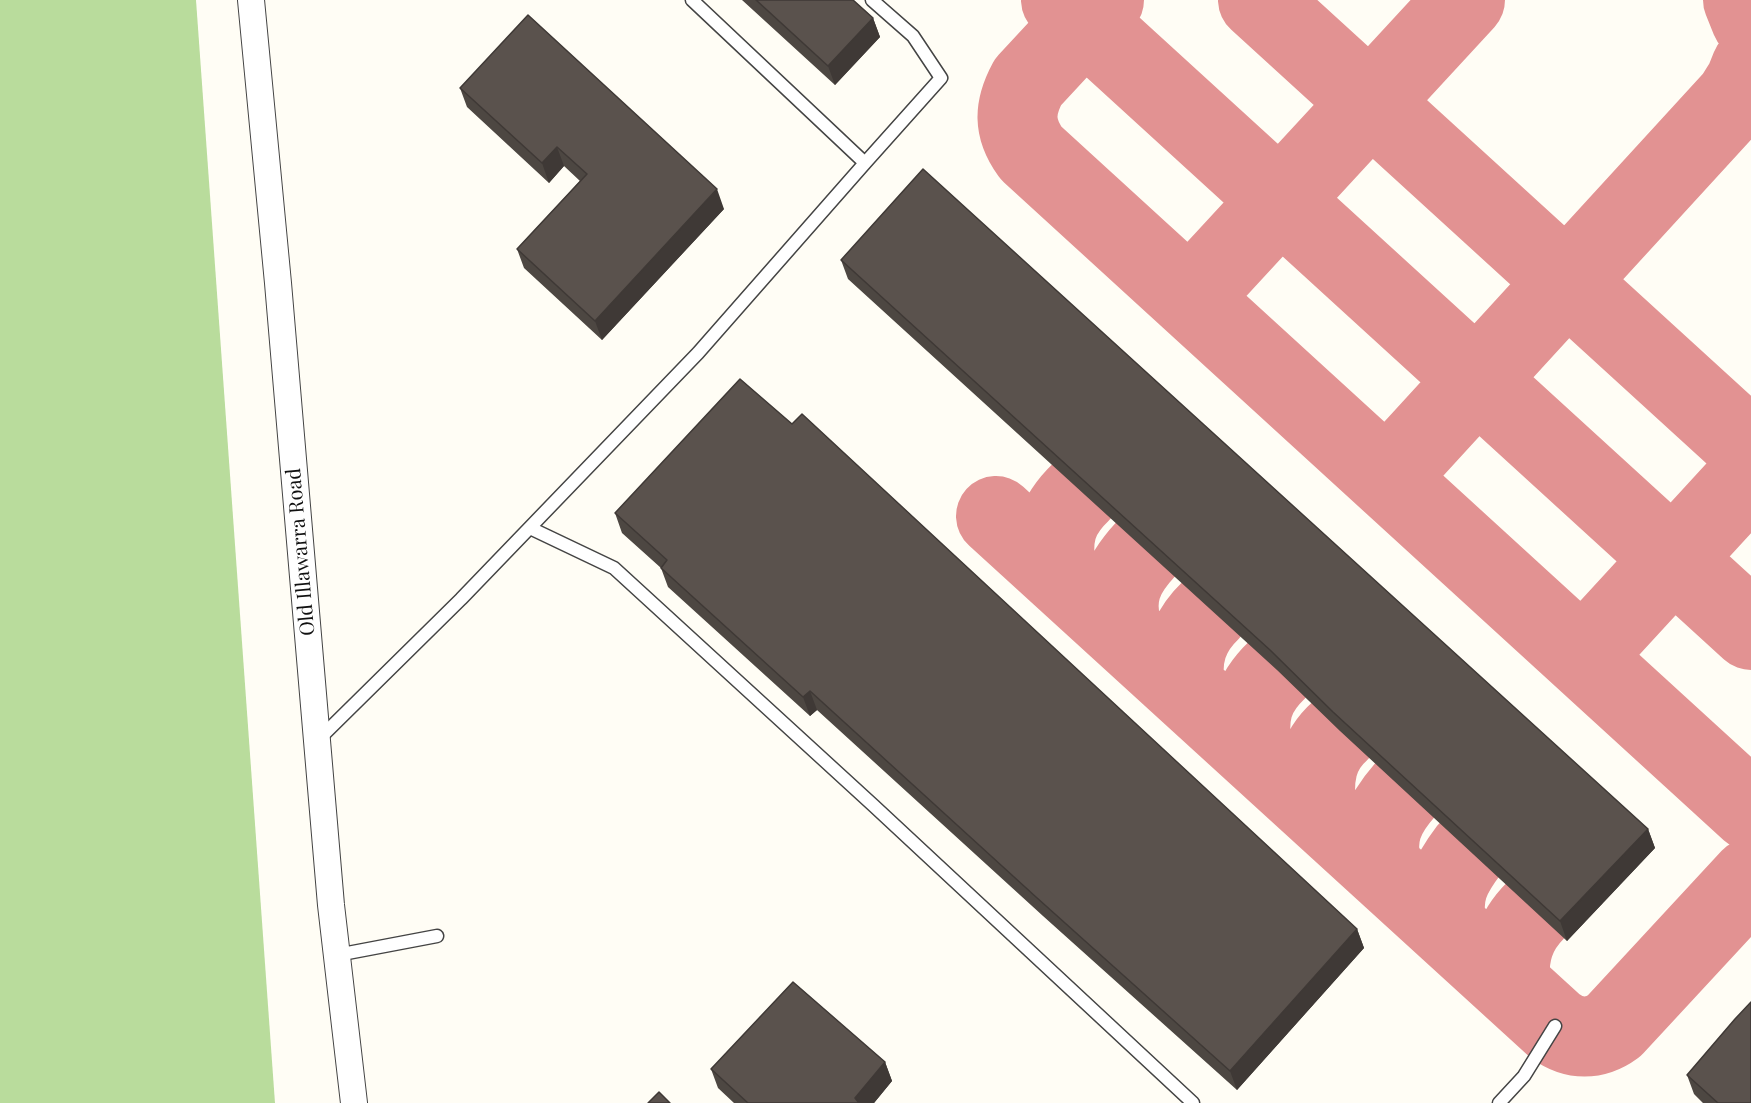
<!DOCTYPE html>
<html>
<head>
<meta charset="utf-8">
<style>
	body { margin:0 }
	canvas { display:block; background:#fffdf5 }
</style>
</head>
<body>
<canvas width="1751" height="1103"></canvas>
<script>
const g = document.querySelector('canvas').getContext('2d');
g.lineJoin = 'round';
function paint(path, color) { g.fillStyle = color; g.fill(path, 'evenodd'); }
function stroke(path, color, width, dash) { g.strokeStyle = color; g.lineWidth = width; g.lineCap = dash ? 'butt' : 'round'; g.setLineDash(dash || []); g.stroke(path); }
function write(font, color, halo, rows, align = 'center') {
  g.font = font + ' "Playfair Display",serif'; g.lineWidth = 6; g.setLineDash([]); g.textBaseline = 'middle'; g.strokeStyle = halo; g.fillStyle = color; for (const [text, x, y, turn = 0] of rows) {
    g.save(); g.translate(x, y); g.rotate((+turn || 0) * Math.PI / 180); g.textAlign = isNaN(turn) ? turn : align; if (halo) g.strokeText(text, 0, 0); g.fillText(text, 0, 0); g.restore();
  }
}
const forest = new Path2D(`
	M0,0H196L275,1103H0Z`);
const taxiway = new Path2D(`
	M1061,0L1751,630
	M1104,0L1028,82C1014,108 1013,128 1031,153L1751,811
	M1258,0L1751,450
	M1743,0L1751,20
	M1190,298L1465,0
	M1387,478L1735,98L1745,82L1751,67
	M996,516L1555,1026C1574,1040 1595,1040 1614,1026L1751,878
	M1056,570C1051,536 1056,516 1081,492
	M1122,630C1113,596 1122,575 1145,550
	M1583,657L1751,474
	M1185,688C1180,656 1188,632 1211,610
	M1252,749C1247,715 1252,694 1277,670
	M1316,807C1313,778 1316,752 1340,731
	M1382,868C1374,836 1383,815 1405,790
	M1447,926C1440,894 1450,875 1469,850
	M1510,984C1508,955 1514,932 1535,911`);
const service = new Path2D(`
	M692,0L865,163
	M530,528L614,568L874,806L1193,1103
	M318,740L461,599L698,353L865,163L941,78L913,36L872,0
	M337,955L437,936
	M1499,1103L1524,1076L1555,1026`);
const minor = new Path2D(`
	M251,0L278,283L331,905L354,1103`);
const wall = new Path2D(`
	M742,0H853L873,18L880,37L835,85Z
	M460,88L724,209L602,340L524,268L517,249L580,181L564,166L549,183L467,107Z
	M841,260L1648,829L1655,848L1567,941L1340,731L1277,670L848,279Z
	M615,513L1357,929L1364,948L1237,1090L1043,916L817,710L810,716L668,587L661,568L622,533Z
	M885,1062L892,1081L874,1103H734L718,1088L711,1069Z
	M1687,1075L1751,1103H1703L1694,1094Z`);
const shadedWall = new Path2D(`
	M873,18L880,37L835,85L828,66Z
	M557,147L564,166L549,183L542,163Z
	M717,189L724,209L602,340L595,321Z
	M810,691L817,710L810,716L803,697Z
	M1648,829L1655,848L1567,941L1560,921Z
	M1357,929L1364,948L1237,1090L1230,1071Z
	M885,1062L892,1081L874,1103H856L855,1098Z`);
const building = new Path2D(`
	M756,0H853L873,18L828,66Z
	M528,15L717,189L595,321L517,249L587,174L557,147L542,163L460,88Z
	M923,169L1648,829L1560,921L1333,712L1270,650L841,260Z
	M740,379L792,424L802,414L1357,929L1230,1071L1036,897L810,691L803,697L661,568L667,560L615,513Z
	M793,982L885,1062L855,1098L859,1103H748L711,1069Z
	M1751,1002V1103H1718L1687,1075L1735,1019Z
	M659,1092L670,1103H648Z`);
const streetNames = [
	["Old Illawarra Road",301,552,-95]
];
paint(forest, '#b9dc9c');
stroke(taxiway, '#e29292', 80);
stroke(service, '#444', 15);
stroke(minor, '#444', 28);
stroke(service, '#fff', 12);
stroke(minor, '#fff', 26);
paint(wall, '#4d4742');
paint(shadedWall, '#3f3936');
paint(building, '#5a524d');
stroke(building, '#3f3936', 1.5);
write('20px', '#111', '#fff', streetNames);
</script>
</body>
</html>
